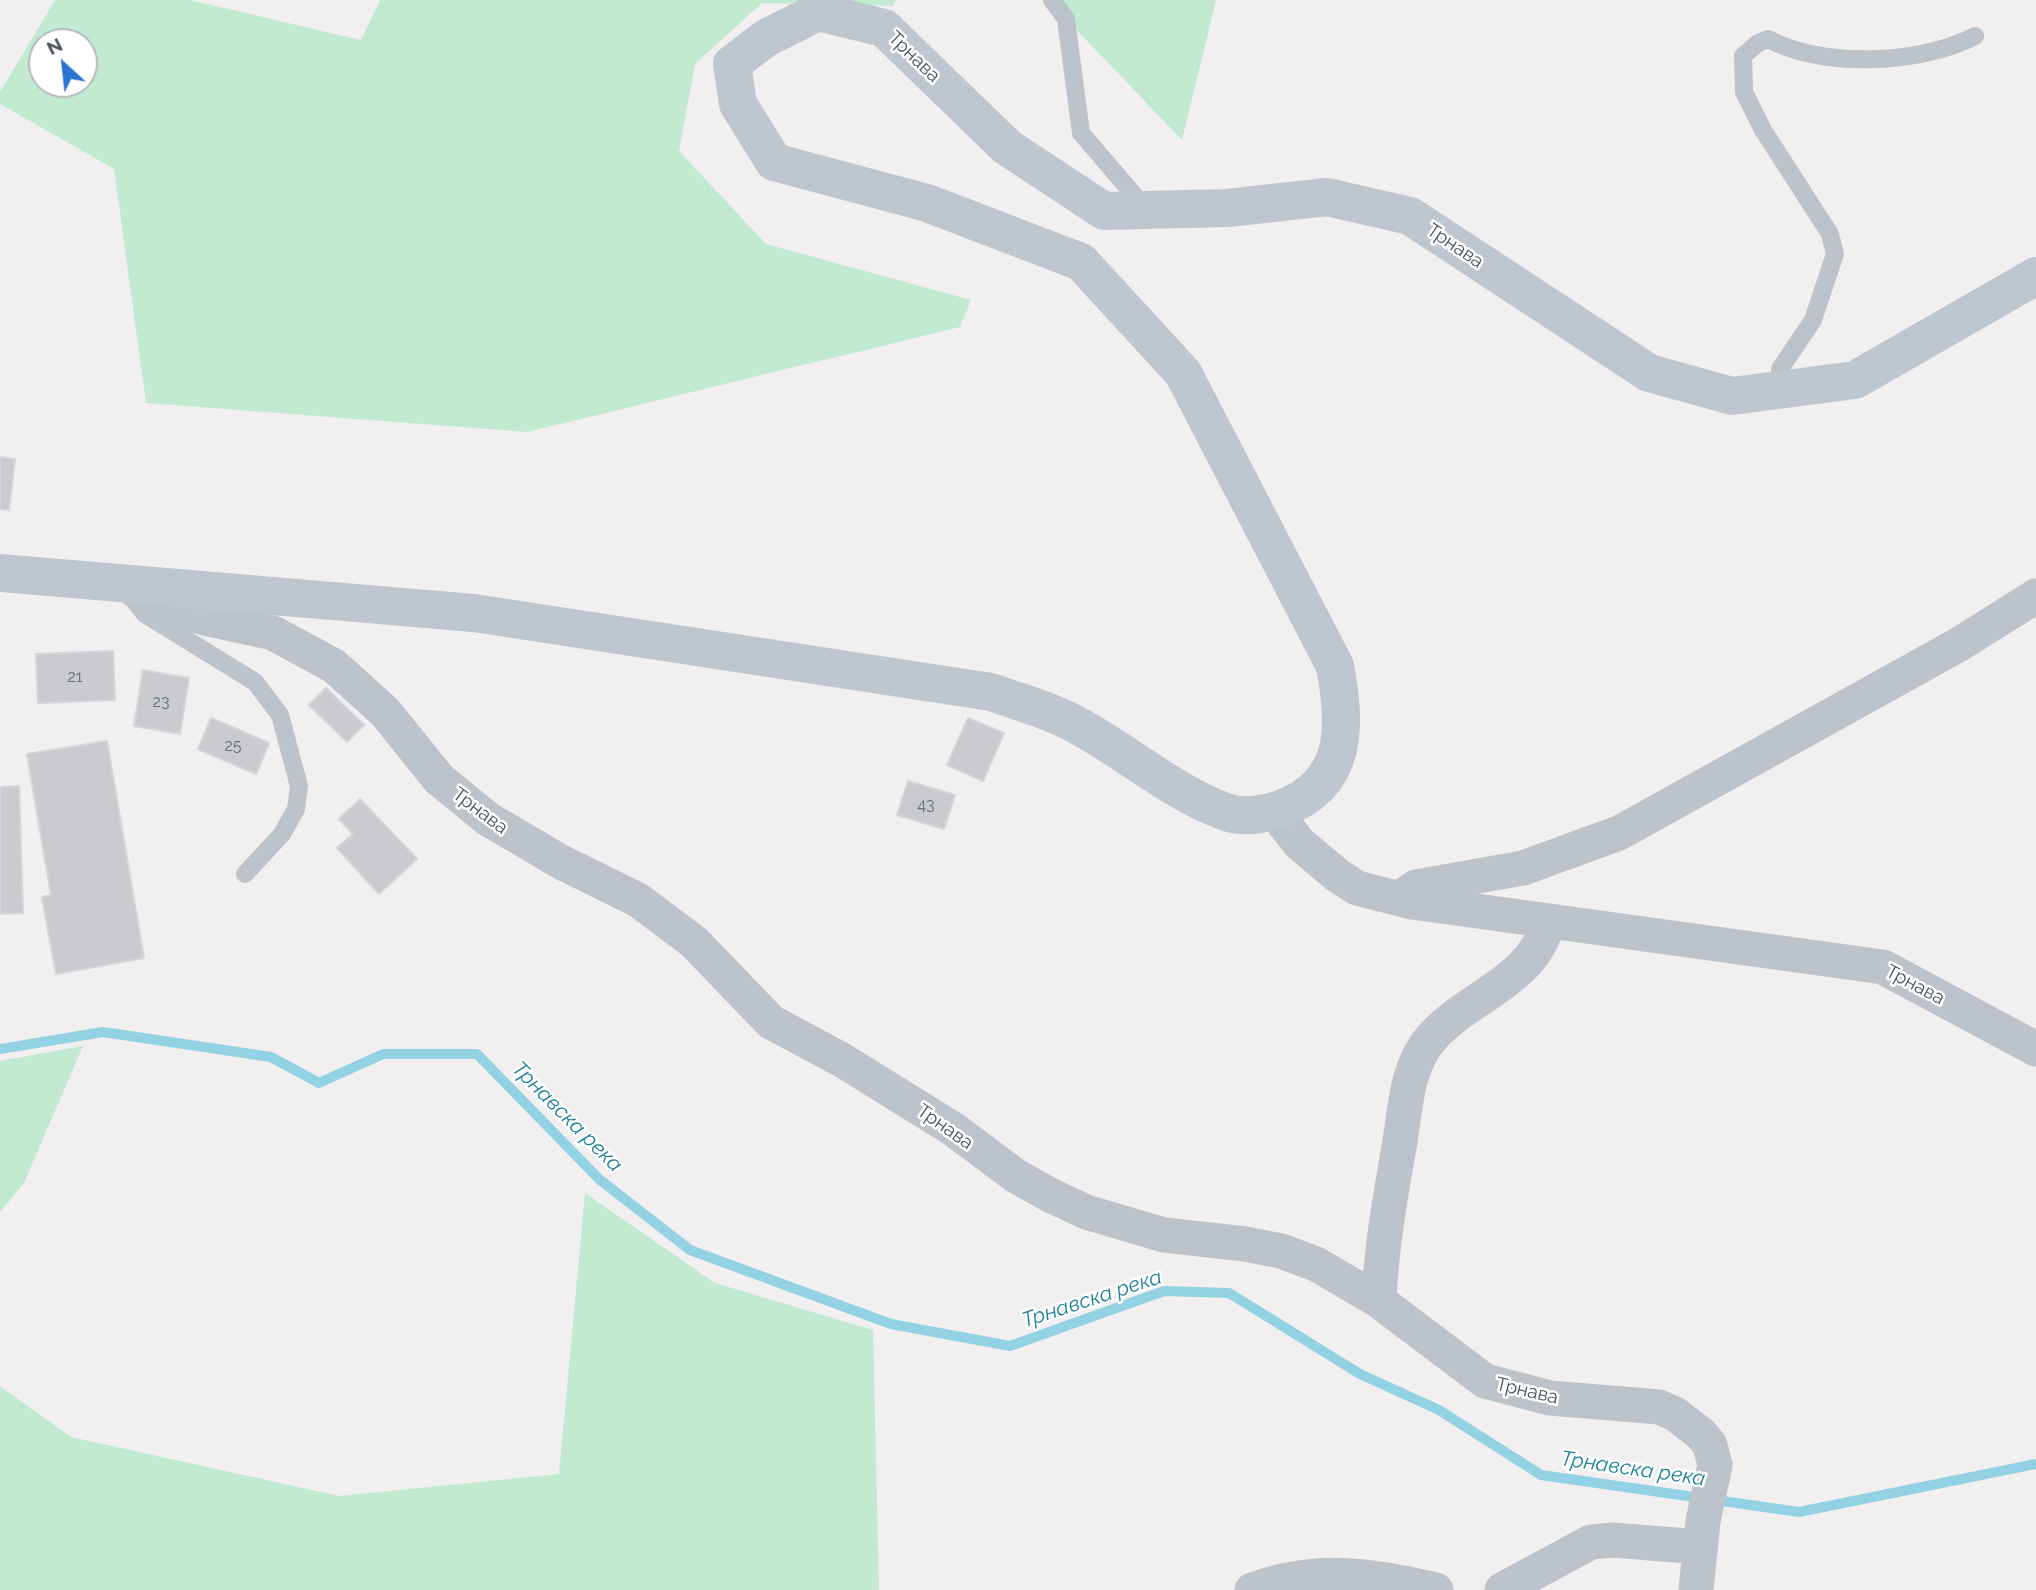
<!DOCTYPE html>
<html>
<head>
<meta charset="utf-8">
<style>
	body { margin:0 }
	#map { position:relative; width:2036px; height:1590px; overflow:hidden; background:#f1efef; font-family:Raleway,sans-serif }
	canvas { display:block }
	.north { position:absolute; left:28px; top:28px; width:70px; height:70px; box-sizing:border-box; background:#fff; border:2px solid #b6babd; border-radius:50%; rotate:333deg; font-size:19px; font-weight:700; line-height:28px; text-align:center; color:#49525a }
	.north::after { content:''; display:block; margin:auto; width:24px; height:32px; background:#2c74ce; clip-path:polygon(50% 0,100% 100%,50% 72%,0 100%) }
</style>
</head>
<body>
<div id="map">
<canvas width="2036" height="1590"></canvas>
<div class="north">N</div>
</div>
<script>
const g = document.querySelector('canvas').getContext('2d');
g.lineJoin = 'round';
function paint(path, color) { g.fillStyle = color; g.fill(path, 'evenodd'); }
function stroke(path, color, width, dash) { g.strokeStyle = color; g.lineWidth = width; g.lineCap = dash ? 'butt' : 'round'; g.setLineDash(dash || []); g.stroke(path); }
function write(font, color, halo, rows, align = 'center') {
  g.font = font + ' Raleway,sans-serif'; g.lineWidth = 5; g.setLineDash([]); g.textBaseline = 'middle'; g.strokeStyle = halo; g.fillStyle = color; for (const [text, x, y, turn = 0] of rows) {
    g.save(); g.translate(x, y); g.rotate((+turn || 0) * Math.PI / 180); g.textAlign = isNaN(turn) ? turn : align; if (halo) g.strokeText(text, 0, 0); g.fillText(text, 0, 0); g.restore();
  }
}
const green = new Path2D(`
	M55,0H190L361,40L380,0H896L893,6L762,3L695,64L679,151L766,244L971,300L960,327L527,432L146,403L114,169L0,104V92ZM42,42H84V84H42Z
	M1047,0H1216L1182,140L1066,19Z
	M83,1046L24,1183L0,1212V1061Z
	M585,1193L715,1283L873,1330L879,1590H0V1386L71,1437L339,1496L559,1474Z`);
const stream = new Path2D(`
	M0,1049L103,1032L271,1057L319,1083L383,1054H477L599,1179L690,1250L891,1324L1010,1346L1164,1291L1229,1293L1360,1374L1439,1410L1541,1475L1799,1512L2036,1464`);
const building = new Path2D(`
	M0,457L15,459L9,510L0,509Z
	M113,651L115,700L38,703L36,654Z
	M143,670L189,678L180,734L134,726Z
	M326,688L364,725L347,742L309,705Z
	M211,718L269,743L256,774L198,749Z
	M968,718L1004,733L983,781L947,765Z
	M107,741L144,958L56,974L42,897L51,895L27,754Z
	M908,781L955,795L944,829L897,815Z
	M19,786L23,913L0,914V787Z
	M360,799L417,859L379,894L337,848L353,834L339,819Z`);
const service = new Path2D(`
	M1052,0L1066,19L1081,133L1146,209
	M1782,389L1780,369L1813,320L1835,254L1830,234L1763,130L1744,92L1743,56L1758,43L1768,39C1824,68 1919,65 1975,36
	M136,603L145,614L255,682L280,715L299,786L296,809L282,834L245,874`);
const minor = new Path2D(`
	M133,584L137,592L156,601L204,618L273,633L334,666L385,712L439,779L488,819L561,862L638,900L694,942L771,1022L842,1060L953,1129L1016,1176L1050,1195L1086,1212L1164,1235L1245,1244L1281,1251L1316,1264L1379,1301L1485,1381L1550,1398L1659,1407L1675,1414L1701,1434L1710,1445L1715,1465L1703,1521L1696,1590
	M1274,811L1299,843L1337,875L1357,888L1412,902L1883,967L2036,1049
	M1404,895L1416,887L1523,868L1619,833L1958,645L2036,596
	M1379,1301C1381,1249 1390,1199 1399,1147C1406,1109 1405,1067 1433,1036C1471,995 1535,980 1548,921
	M1252,1590C1319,1566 1369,1575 1436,1590
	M1502,1590L1591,1542L1613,1540L1700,1547`);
const secondary = new Path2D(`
	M0,573L474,613L991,692C1018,702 1047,709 1071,722C1121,747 1176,796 1229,813C1244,818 1266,814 1281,809C1349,784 1346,725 1335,666L1183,373L1081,262L927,203L774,162L738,104L732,64L766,38L818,12L884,28L1007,147L1104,211L1227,208L1327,197L1410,216L1649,373L1732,396L1855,380L2036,276`);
const numberNames = [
	["21",75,677],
	["23",161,702],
	["25",233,746],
	["43",926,805]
];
const streetNames = [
	["Трнава",914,57,44],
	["Трнава",1455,246,34],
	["Трнава",480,811,37],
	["Трнава",1915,985,28],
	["Трнава",945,1127,35],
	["Трнава",1527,1391,13]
];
const waterNames = [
	["Трнавска река",567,1117,45],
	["Трнавска река",1092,1299,-18],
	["Трнавска река",1633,1469,8]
];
paint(green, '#c1ead1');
stroke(stream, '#93d2e3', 10);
paint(building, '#c9cbd1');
stroke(building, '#d3d5d9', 2);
stroke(service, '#bcc3ca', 18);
stroke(minor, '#bcc3ca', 35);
stroke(secondary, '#bec7d0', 38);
write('16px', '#697078', null, numberNames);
write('19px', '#49525a', '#fff', streetNames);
write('italic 21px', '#1b819a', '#fff', waterNames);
</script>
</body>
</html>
